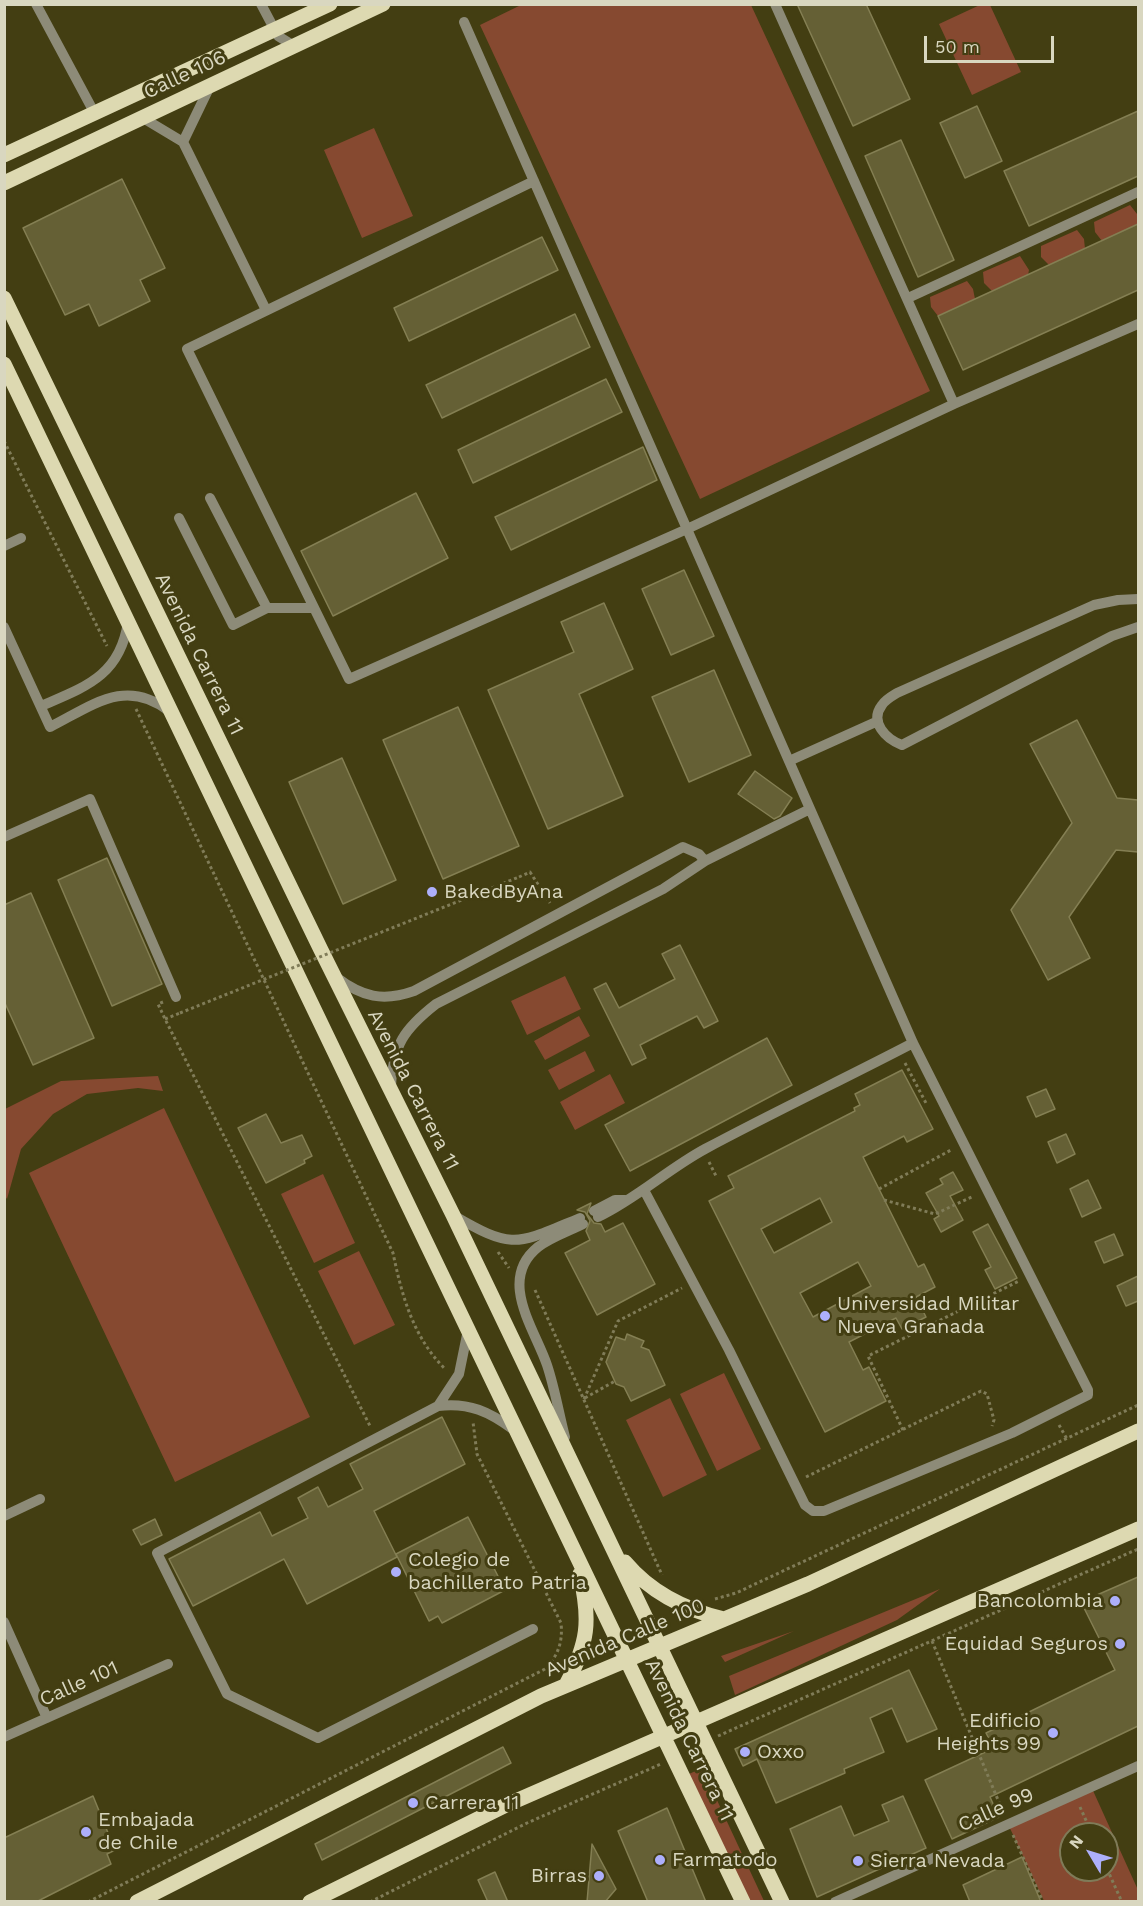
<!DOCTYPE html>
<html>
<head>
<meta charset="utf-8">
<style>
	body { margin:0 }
	#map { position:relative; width:1143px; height:1906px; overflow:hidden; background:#433e12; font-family:"Work Sans",sans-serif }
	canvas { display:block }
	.frame { position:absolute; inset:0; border:6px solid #d9d7c0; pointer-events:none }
	.north { position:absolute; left:1059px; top:1822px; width:60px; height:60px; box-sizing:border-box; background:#433e12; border:2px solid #7f7b58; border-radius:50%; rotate:308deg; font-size:16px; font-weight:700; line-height:24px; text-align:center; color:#d9d7c0 }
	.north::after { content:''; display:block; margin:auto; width:21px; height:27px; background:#adaffb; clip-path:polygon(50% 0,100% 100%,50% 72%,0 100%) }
	.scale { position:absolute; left:924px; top:36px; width:130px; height:27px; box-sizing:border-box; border:3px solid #d9d7c0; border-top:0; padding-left:8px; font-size:18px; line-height:21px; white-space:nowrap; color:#d9d7c0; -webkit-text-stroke:4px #433e12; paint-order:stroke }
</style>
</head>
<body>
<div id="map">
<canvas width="1143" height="1906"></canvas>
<div class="frame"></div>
<div class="north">N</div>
<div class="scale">50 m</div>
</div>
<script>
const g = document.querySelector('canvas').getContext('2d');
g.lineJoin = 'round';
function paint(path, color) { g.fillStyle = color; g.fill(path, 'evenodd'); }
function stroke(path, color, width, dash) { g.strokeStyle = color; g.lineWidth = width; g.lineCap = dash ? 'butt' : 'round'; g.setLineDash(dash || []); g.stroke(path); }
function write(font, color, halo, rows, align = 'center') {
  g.font = font + ' "Work Sans",sans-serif'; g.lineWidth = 6; g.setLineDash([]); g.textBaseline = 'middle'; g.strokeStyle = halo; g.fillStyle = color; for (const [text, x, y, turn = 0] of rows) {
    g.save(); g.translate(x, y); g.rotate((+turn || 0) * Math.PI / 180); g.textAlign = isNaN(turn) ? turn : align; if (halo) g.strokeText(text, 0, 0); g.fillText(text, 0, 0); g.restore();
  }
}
const green = new Path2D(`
	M523,4L751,5L930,391L700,499L480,25Z
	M982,4L990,5L1021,72L972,95L939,24Z
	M374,128L413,216L362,238L324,150Z
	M1130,205L1137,214L1138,224L1102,241L1095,232L1094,222Z
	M1077,230L1084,239L1085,249L1049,265L1041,257V246Z
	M1020,256L1029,270L1028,275L992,291L984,283L983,272Z
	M967,281L973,289L975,299L938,316L931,307L930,297Z
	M565,976L581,1009L527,1035L511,1001Z
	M579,1016L590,1036L545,1060L534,1041Z
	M585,1051L595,1071L559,1090L548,1070Z
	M610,1074L625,1103L575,1130L560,1102Z
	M158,1076L163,1091L138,1088L87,1094L53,1114L21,1149L7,1199L5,1196V1109L61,1081Z
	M164,1108L310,1417L175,1482L29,1173Z
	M323,1174L355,1243L314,1263L281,1194Z
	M359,1251L395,1325L354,1345L318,1271Z
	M724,1373L761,1449L717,1471L680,1394Z
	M670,1398L707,1475L663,1497L626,1420Z
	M940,1589L897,1620L735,1695L729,1676Z
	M794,1631L725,1662L721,1656Z
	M702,1768L764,1901H748L689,1774Z
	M1090,1784L1138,1890V1901H1044L1008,1824ZM1071,1834H1107V1870H1071Z`);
const building = new Path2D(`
	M797,4H866L910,99L853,126Z
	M977,106L1002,161L965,178L940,123Z
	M1138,111V176L1029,226L1004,171Z
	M901,140L954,260L918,277L865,156Z
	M122,179L165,268L140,280L150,301L99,326L89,304L65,315L23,228Z
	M1138,224V290L963,370L938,316Z
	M542,237L558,270L409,341L394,308Z
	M575,314L590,347L442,418L426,385Z
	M606,379L622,412L473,483L458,450Z
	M643,447L657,480L511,550L495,517Z
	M416,493L448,558L333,616L301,551Z
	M684,570L714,636L671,655L642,589Z
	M604,603L633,669L579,694L623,796L548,829L488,690L574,652L561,622Z
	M714,670L751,755L689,782L652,697Z
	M458,707L519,846L443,879L383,740Z
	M1077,720L1117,798L1138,800V852L1116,850L1069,917L1090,958L1048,980L1011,910L1072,823L1030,744Z
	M342,758L396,880L343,904L289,782Z
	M755,771L792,798L780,816L774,819L738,794Z
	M107,858L162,984L112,1006L58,880Z
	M31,893L94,1038L33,1065L4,1001V905Z
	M680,945L718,1021L704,1028L697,1016L640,1045L646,1058L632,1065L594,989L606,983L619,1008L675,979L662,954Z
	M767,1038L792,1085L630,1171L605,1125Z
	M902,1070L933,1129L907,1142L904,1136L863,1157L918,1267L924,1264L935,1287L916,1297L926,1317L902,1329L896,1318L849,1342L863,1370L869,1367L886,1401L825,1432L709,1201L734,1188L728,1176L855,1111L854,1108L860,1105L855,1094ZM820,1198L832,1222L774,1253L761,1229ZM858,1262L871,1286L813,1317L800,1293Z
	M1046,1089L1055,1109L1036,1117L1027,1097Z
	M266,1114L281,1143L302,1135L312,1156L304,1160L305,1163L266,1183L238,1128Z
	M1066,1134L1075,1154L1057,1163L1048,1142Z
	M953,1172L963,1190L950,1196L963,1220L941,1232L934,1219L939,1216L926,1193L943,1184L940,1179Z
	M1088,1180L1101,1208L1082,1217L1070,1189Z
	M591,1203L587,1214L594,1223L601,1224L605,1232L623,1223L655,1284L597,1315L565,1253L590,1240L586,1231L590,1221L585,1212L577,1210Z
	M988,1224L1017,1278L995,1289L985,1270L991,1267L973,1232Z
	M1114,1234L1123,1255L1104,1263L1095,1242Z
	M1138,1276V1301L1126,1306L1117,1286Z
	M627,1334L644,1341L641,1347L649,1350L665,1385L631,1401L624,1387L616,1384L606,1362L616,1337L625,1340Z
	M442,1417L465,1464L374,1511L397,1557L307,1604L284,1559L193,1606L169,1559L260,1512L272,1536L308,1518L298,1498L318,1487L328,1507L363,1489L350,1464Z
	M468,1517L505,1590L442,1623L438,1616L429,1621L396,1554Z
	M155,1519L162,1535L141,1545L133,1530Z
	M1138,1577V1726L990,1797L999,1817L952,1839L925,1780L994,1748L986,1733L1115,1670L1081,1602Z
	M909,1670L937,1729L907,1742L892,1708L870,1718L884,1752L844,1769L845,1773L776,1803L757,1759L743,1766L735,1749Z
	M503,1747L511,1763L322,1860L315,1844Z
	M93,1796L115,1850L107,1854L111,1864L36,1902H4V1838Z
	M903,1796L926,1848L817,1897L790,1829L841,1806L854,1836L889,1821L882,1805Z
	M667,1808L706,1902H648L618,1831Z
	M592,1844L616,1889L605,1902H587Z
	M1022,1857L1041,1902H970L963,1885Z
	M495,1872L501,1886L508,1902H488L478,1880Z`);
const path = new Path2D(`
	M4,441L107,646
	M136,709L393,1253C402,1296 413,1337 445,1369
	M519,877L530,872L550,903
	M163,1002L158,1004L165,1019L371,1428
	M165,1019L180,1013
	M905,1063L927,1105
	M709,1162L716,1176
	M879,1189L951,1150
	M884,1200L935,1214L974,1196
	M498,1252L509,1268
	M535,1290L662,1575
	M585,1398L615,1381
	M584,1399L618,1321L682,1288
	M1059,1425L1067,1439
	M903,1430L868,1356L1019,1281
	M806,1477L981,1391L987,1394L994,1420L992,1426
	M715,1599L736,1593L1138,1405
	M932,1641L1003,1812
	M718,1736L1138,1549
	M1080,1807L1092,1834
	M1013,1835L1043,1902
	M1107,1869L1122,1902
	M88,1902L545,1669C558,1656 563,1642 561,1623L477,1454L473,1422
	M370,1902L527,1823L661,1764`);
const minor = new Path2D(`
	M36,4L95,114
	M261,4L278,36L294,46
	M775,4L954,404
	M464,22L913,1043L1088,1390V1395L1012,1433L824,1511H813L805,1505L729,1350L644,1190
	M143,118L183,142L266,310
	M183,142L210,86
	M534,181L187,349L349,679L687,529L954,404L1138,324
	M908,298L1138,192
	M210,498L267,608H314
	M179,518L233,625L267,608
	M4,546L21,538
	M1138,599L1118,600L1094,605L897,693C892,696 885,700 882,705C869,722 886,739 902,745L1112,636L1138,627
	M4,627L50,727C92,706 125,677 169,711
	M41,706C85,687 120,676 128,622
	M789,761L878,721
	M4,837L90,799L176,997
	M336,977C362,997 383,1002 414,991L683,847L699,854L705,861
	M391,1086C393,1045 404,1029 436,1004L663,889L705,861L810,809
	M594,1211L615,1200H625
	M453,1215C514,1251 517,1244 580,1218
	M598,1217C636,1199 668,1169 705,1149C774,1112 844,1079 913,1043
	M438,1406L459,1374L468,1330
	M514,1430C490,1412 469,1402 438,1406L157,1553L227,1694L318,1738L533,1629
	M565,1437C559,1414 555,1389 547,1365C535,1329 497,1280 538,1247C551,1237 569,1231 583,1224
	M4,1516L40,1499
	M4,1622L47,1718
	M4,1737L168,1664
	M835,1902L1138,1766`);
const major = new Path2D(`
	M4,155L330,4
	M4,183L383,4
	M4,298L321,950L453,1215L782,1902
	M4,364L743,1902
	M625,1562C651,1593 686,1610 724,1619
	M566,1685C588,1643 591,1621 580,1574
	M137,1902L541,1696L808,1584L1138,1431
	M310,1902L504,1806L1138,1529`);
const pathBridge = new Path2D(`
	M180,1013L519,877`);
const markers = [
	[432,892,6,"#adaffb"],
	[825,1316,6,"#adaffb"],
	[396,1572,6,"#adaffb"],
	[1115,1601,6,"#adaffb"],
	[1120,1644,6,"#adaffb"],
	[1053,1733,6,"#adaffb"],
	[745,1752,6,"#adaffb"],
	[413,1803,6,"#adaffb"],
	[86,1832,6,"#adaffb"],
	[660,1860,6,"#adaffb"],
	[858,1861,6,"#adaffb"],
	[599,1876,6,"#adaffb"]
];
const streetNames = [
	["Calle 106",185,75,-25],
	["Avenida Carrera 11",199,654,64],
	["Avenida Carrera 11",413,1090,63],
	["Avenida Calle 100",625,1638,-23],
	["Calle 101",79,1684,-24],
	["Avenida Carrera 11",689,1740,64],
	["Calle 99",996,1810,-24]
];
const poiNames = [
	["BakedByAna",444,892],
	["Universidad Militar",837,1304],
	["Nueva Granada",837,1327],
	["Colegio de",408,1560],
	["bachillerato Patria",408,1583],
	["Bancolombia",1103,1601,"right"],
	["Equidad Seguros",1108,1644,"right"],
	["Edificio",1041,1721,"right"],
	["Heights 99",1041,1744,"right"],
	["Oxxo",757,1752],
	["Carrera 11",425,1803],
	["Embajada",98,1820],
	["de Chile",98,1843],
	["Farmatodo",672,1860],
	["Sierra Nevada",870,1861],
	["Birras",587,1876,"right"]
];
paint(green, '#864930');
paint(building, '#656035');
stroke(building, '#847f53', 1.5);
stroke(path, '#807c58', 3, [3, 3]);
stroke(minor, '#8d8b78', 10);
stroke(major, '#ddd9b1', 15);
stroke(pathBridge, '#807c58', 3, [3, 3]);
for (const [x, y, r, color] of markers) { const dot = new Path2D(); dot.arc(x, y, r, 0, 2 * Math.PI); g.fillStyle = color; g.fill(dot); stroke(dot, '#433e12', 2); }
write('20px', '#d9d7c0', '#433e12', streetNames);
write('20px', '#d9d7c0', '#433e12', poiNames, 'left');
</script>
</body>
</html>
